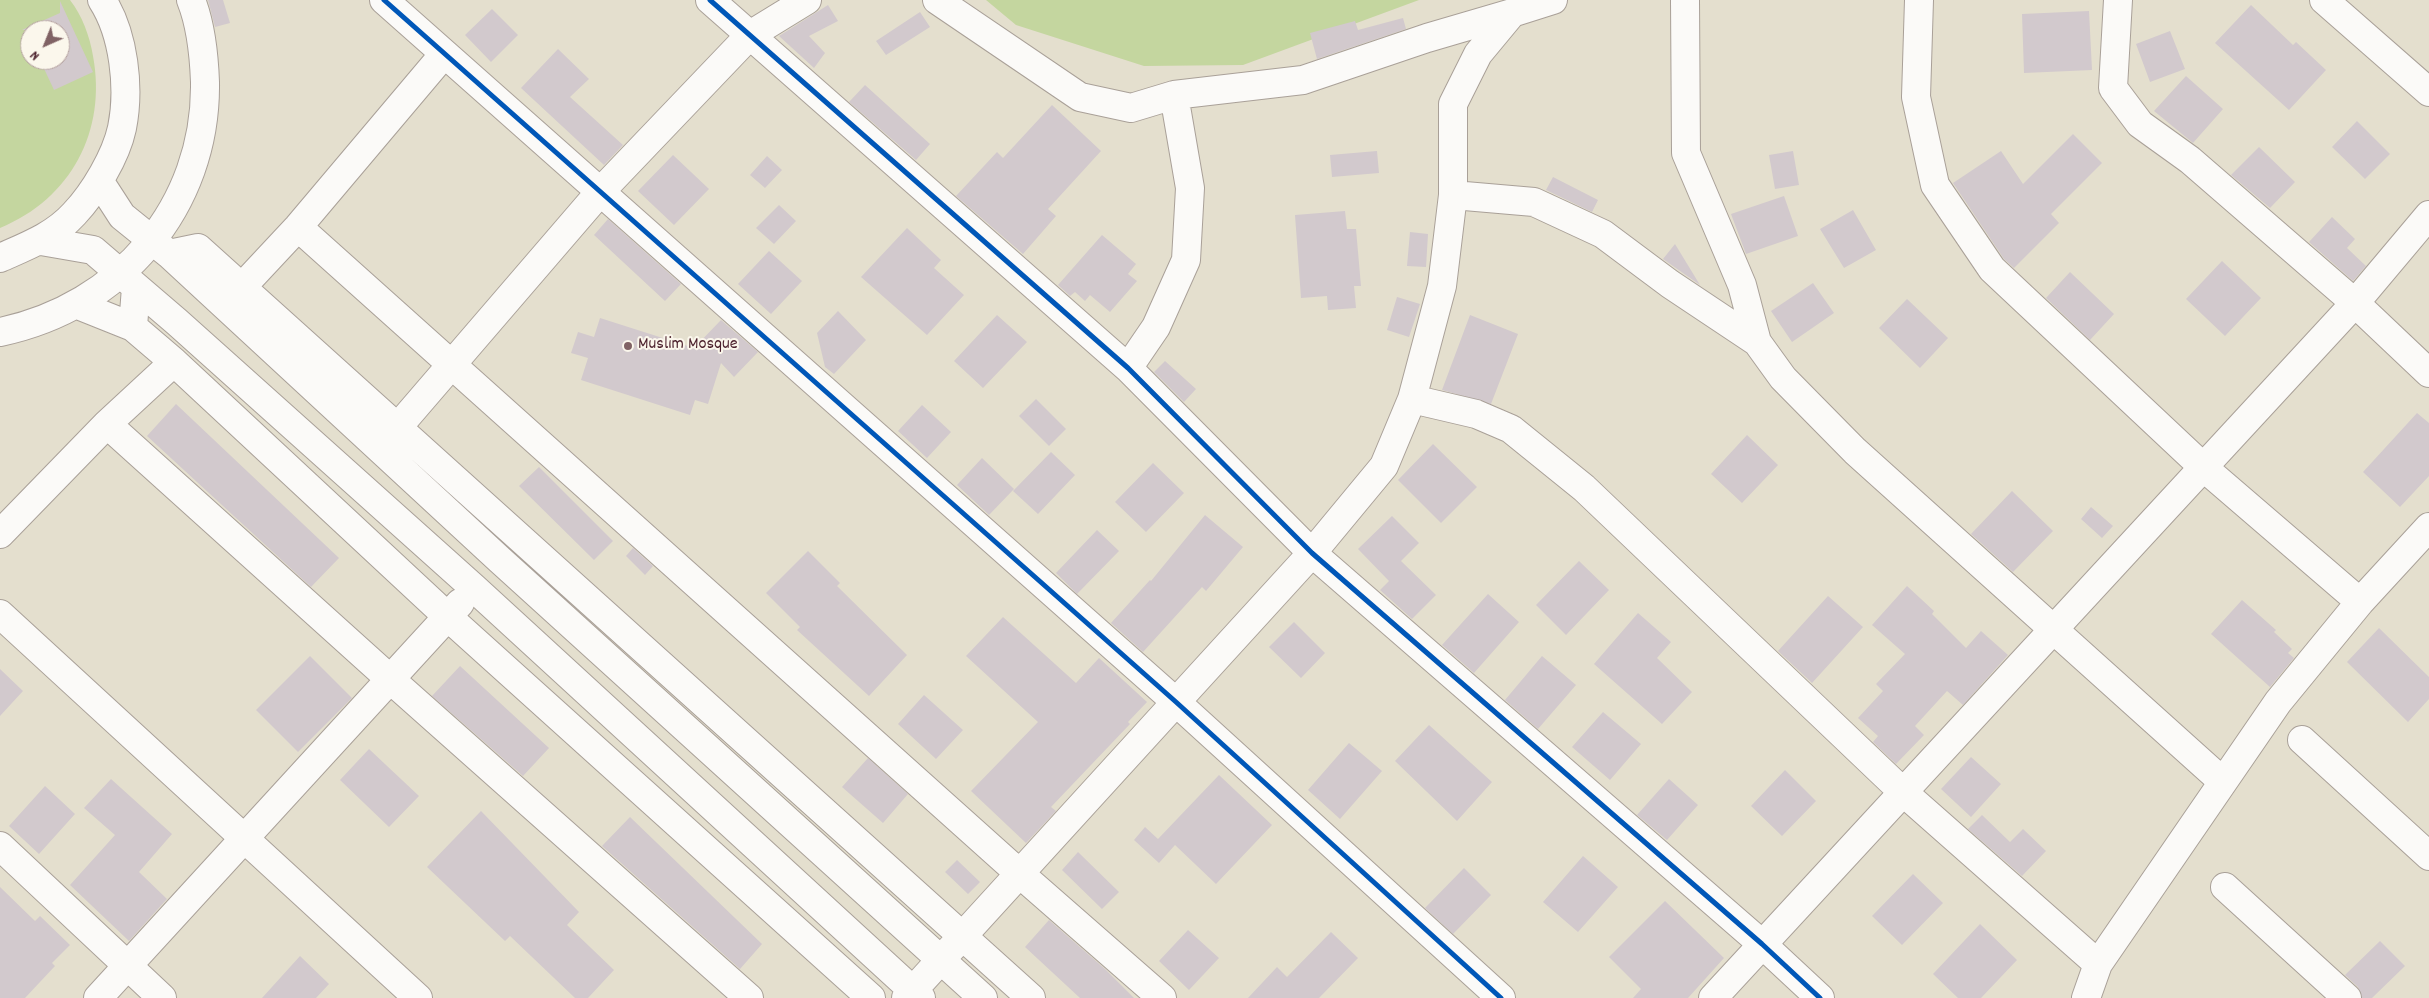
<!DOCTYPE html>
<html>
<head>
<meta charset="utf-8">
<style>
	body { margin:0 }
	#map { position:relative; width:2429px; height:998px; overflow:hidden; background:#e4dfce; font-family:Dekko,sans-serif }
	canvas { display:block }
	.north { position:absolute; left:20px; top:20px; width:50px; height:50px; box-sizing:border-box; background:#fbf7ec; border:1px solid #b4a19f; border-radius:50%; rotate:224deg; font-size:14px; font-weight:700; line-height:20px; text-align:center; color:#4a1f2b }
	.north::after { content:''; display:block; margin:auto; width:18px; height:22px; background:#806264; clip-path:polygon(50% 0,100% 100%,50% 72%,0 100%) }
</style>
</head>
<body>
<div id="map">
<canvas width="2429" height="998"></canvas>
<div class="north">N</div>
</div>
<script>
const g = document.querySelector('canvas').getContext('2d');
g.lineJoin = 'round';
function paint(path, color) { g.fillStyle = color; g.fill(path, 'evenodd'); }
function stroke(path, color, width, dash) { g.strokeStyle = color; g.lineWidth = width; g.lineCap = dash ? 'butt' : 'round'; g.setLineDash(dash || []); g.stroke(path); }
function write(font, color, halo, rows, align = 'center') {
  g.font = font + ' Dekko,sans-serif'; g.lineWidth = 4; g.setLineDash([]); g.textBaseline = 'middle'; g.strokeStyle = halo; g.fillStyle = color; for (const [text, x, y, turn = 0] of rows) {
    g.save(); g.translate(x, y); g.rotate((+turn || 0) * Math.PI / 180); g.textAlign = isNaN(turn) ? turn : align; if (halo) g.strokeText(text, 0, 0); g.fillText(text, 0, 0); g.restore();
  }
}
const green = new Path2D(`
	M0,0H70C82,15 90,37 93,56C107,131 71,199 0,228ZM30,30H60V60H30Z
	M986,0H1419L1243,65L1144,66L1016,25Z`);
const building = new Path2D(`
	M208,0H223L230,23L215,27Z
	M60,1L93,72L54,90L40,60H60V30H22L60,13Z
	M828,5L838,21L809,36L825,53L814,68L779,36Z
	M2251,5L2293,45L2296,42L2326,70L2289,110L2215,43Z
	M492,9L518,35L491,62L465,35Z
	M2089,11L2092,70L2024,73L2022,14Z
	M920,12L930,27L886,55L876,41Z
	M1403,18L1406,29L1317,59L1310,33L1355,21L1358,30Z
	M2170,31L2185,69L2150,82L2136,44Z
	M558,49L589,79L570,97L623,145L604,165L521,88Z
	M2186,76L2223,109L2193,143L2154,111Z
	M865,85L930,144L916,160L849,102Z
	M1052,105L1101,151L1048,209L1056,216L1023,254L956,196L997,152L1003,158Z
	M2357,121L2390,154L2365,179L2332,147Z
	M2073,134L2102,163L2051,214L2059,223L2014,268L2004,259L1953,183L2001,151L2023,184Z
	M2259,147L2295,182L2270,208L2231,175Z
	M1377,151L1379,173L1332,177L1330,155Z
	M1793,151L1799,185L1775,189L1769,155Z
	M673,155L709,189L674,225L638,191Z
	M767,156L782,170L765,188L750,175Z
	M1553,177L1598,200L1592,212L1546,190Z
	M1784,196L1798,236L1746,254L1731,214Z
	M779,205L796,221L774,244L756,228Z
	M1853,210L1876,250L1844,268L1820,229Z
	M1345,211L1347,229H1356L1361,286H1354L1356,308L1328,310L1327,296L1301,298L1295,215Z
	M2332,217L2355,239L2347,248L2366,266L2353,281L2309,242Z
	M608,219L681,284L665,301L594,235Z
	M907,228L941,260L934,268L964,295L927,335L861,277Z
	M1410,232L1428,234L1426,267L1407,266Z
	M1102,235L1136,264L1128,274L1137,281L1110,312L1090,295L1085,301L1075,292L1070,296L1058,285Z
	M1675,244L1700,285L1663,259Z
	M769,251L802,281L771,314L738,284Z
	M2222,261L2261,298L2225,336L2186,299Z
	M2070,272L2114,314L2090,340L2046,298Z
	M1813,283L1834,313L1792,342L1771,311Z
	M1397,297L1420,304L1409,337L1387,330Z
	M1907,299L1948,338L1920,368L1879,328Z
	M838,311L866,340L834,374L825,367L817,333Z
	M997,315L1027,342L983,388L954,361Z
	M1470,315L1518,334L1491,404L1442,390Z
	M600,318L694,348L721,320L758,352L734,377L721,363L708,404L695,400L690,415L581,380L588,358L571,353L578,332L594,337Z
	M1165,361L1196,389L1184,402L1154,372Z
	M1036,399L1066,429L1049,446L1019,416Z
	M176,404L339,558L311,587L147,436Z
	M922,405L951,432L927,458L898,431Z
	M2417,413L2429,423V476L2400,507L2363,472Z
	M1747,435L1778,465L1742,503L1711,474Z
	M1433,444L1477,487L1441,523L1398,480Z
	M1051,452L1075,475L1038,514L1013,491Z
	M982,458L1014,489L989,515L957,485Z
	M1153,463L1184,493L1146,532L1115,502Z
	M539,467L613,541L594,560L519,486Z
	M2012,491L2053,531L2013,572L1971,534Z
	M2091,507L2113,526L2102,538L2081,519Z
	M1205,515L1243,547L1206,591L1202,587L1143,652L1111,623L1150,580L1151,581Z
	M1392,516L1419,543L1401,561L1436,595L1412,619L1380,590L1389,581L1358,549Z
	M1097,530L1119,551L1077,594L1056,573Z
	M633,548L653,566L645,575L626,556Z
	M808,551L840,583L837,586L907,655L869,696L797,630L800,627L766,593Z
	M1579,561L1609,590L1566,635L1536,605Z
	M1907,586L1934,611L1932,614L1966,648L1981,631L2008,655L1963,705L1947,691L1915,726L1924,735L1896,764L1873,742L1878,736L1858,718L1883,691L1876,684L1905,654L1872,625Z
	M1488,594L1519,622L1474,673L1442,645Z
	M1828,596L1863,627L1812,683L1778,651Z
	M2242,600L2276,630L2274,632L2292,649L2288,653L2294,658L2270,687L2211,634Z
	M1638,613L1671,642L1657,658L1692,692L1662,724L1594,664Z
	M1003,617L1076,683L1099,658L1147,702L1128,722L1130,724L1051,807L1056,811L1026,843L971,791L1038,722L966,656Z
	M1294,622L1325,653L1301,678L1269,647Z
	M2379,628L2429,677V699L2408,722L2347,662Z
	M310,656L352,698L298,752L256,710Z
	M1542,656L1576,685L1538,729L1505,700Z
	M460,666L549,748L523,776L432,696Z
	M0,669L23,691L0,716Z
	M924,695L963,730L936,759L898,724Z
	M1603,712L1641,744L1610,780L1572,747Z
	M1429,725L1492,782L1457,821L1395,761Z
	M1349,743L1382,771L1340,819L1308,790Z
	M369,749L419,796L389,827L340,780Z
	M1971,757L2001,784L1971,817L1941,789Z
	M868,758L908,794L883,823L842,787Z
	M1785,770L1816,801L1782,836L1751,806Z
	M1219,775L1272,825L1216,884L1175,845L1159,863L1134,840L1145,827L1158,839Z
	M111,779L172,834L139,872L167,899L129,941L70,885L115,835L84,808Z
	M1669,779L1698,805L1667,840L1637,815Z
	M45,786L75,814L39,854L9,826Z
	M481,811L579,912L567,925L614,970L588,998H575L510,936L505,941L427,867Z
	M1982,815L2010,842L2023,829L2046,851L2022,876L1968,829Z
	M630,817L762,944L740,969L602,846Z
	M1078,852L1119,892L1102,909L1062,870Z
	M1583,856L1618,887L1578,932L1543,902Z
	M957,860L980,882L968,894L945,872Z
	M1464,868L1491,895L1453,934L1425,908Z
	M1913,874L1943,903L1902,945L1872,916Z
	M0,887L35,921L40,916L70,945L52,963L55,966L25,998H0Z
	M1665,901L1724,958L1688,998H1633L1641,989L1609,957Z
	M1049,920L1105,969L1134,998H1080L1025,947Z
	M1980,924L2017,960L1981,998H1958L1933,974Z
	M1188,930L1219,958L1189,990L1159,961Z
	M1331,932L1358,958L1319,998H1248L1277,967L1287,977Z
	M2380,941L2405,966L2372,998H2362L2358,987L2345,975Z
	M300,956L329,984L316,998H262Z`);
const minor = new Path2D(`
	M384,0L1176,702L1501,998
	M710,0L1128,368L1312,553L1762,944L1820,998
	M937,0L1080,97L1131,108L1174,95
	M1685,0L1686,153L1742,285L1757,342L1783,378L1855,451L2222,781
	M1919,0L1916,97L1935,185L1992,269L2203,467L2360,602
	M2118,0L2113,88L2140,124L2190,160L2355,303L2429,373
	M2324,0L2429,92
	M100,182L122,216L169,254L500,560L983,998
	M1453,195L1534,202L1603,234L1670,284L1757,342
	M298,227L1019,873L1162,998
	M41,241L93,250L177,322L474,588L921,998
	M169,254L198,248L1031,998
	M0,258C27,246 54,236 74,214C94,193 116,156 122,128C130,88 124,34 102,0
	M136,287L133,327L174,362L448,617L871,998
	M241,288L298,227L444,54
	M78,305L133,327
	M0,332C120,307 207,207 205,82C204,55 201,25 191,0
	M1128,368L1156,327L1186,260L1190,188L1174,95L1303,80L1427,38L1512,13
	M1412,399L1476,414L1511,429L1584,488L1903,792L2098,964
	M107,424L390,679L749,998
	M397,428L600,192L750,35L807,0
	M0,534L107,424L174,362
	M0,614L418,998
	M2302,740L2429,856
	M0,846L162,998
	M2225,887L2347,998
	M98,998L460,603
	M906,998L1312,553L1384,466L1412,399L1442,286L1453,195V104L1478,54L1512,13L1553,0
	M1713,998L2355,303L2429,215
	M2086,998L2098,964L2278,702L2360,602L2429,527`);
const cycleway = new Path2D(`
	M384,0L1176,702L1501,998
	M710,0L1128,368L1312,553L1762,944L1820,998`);
const markers = [
	[628,346,5,"#806264"]
];
const poiNames = [
	["Muslim Mosque",638,346]
];
paint(green, '#c4d69f');
paint(building, '#d2c9cd');
stroke(minor, '#a9a098', 30);
stroke(minor, '#fbfaf8', 28);
stroke(cycleway, '#0057b8', 5);
for (const [x, y, r, color] of markers) { const dot = new Path2D(); dot.arc(x, y, r, 0, 2 * Math.PI); g.fillStyle = color; g.fill(dot); stroke(dot, '#fbf7ec', 2); }
write('18px', '#4a1f2b', '#fbf7ec', poiNames, 'left');
</script>
</body>
</html>
